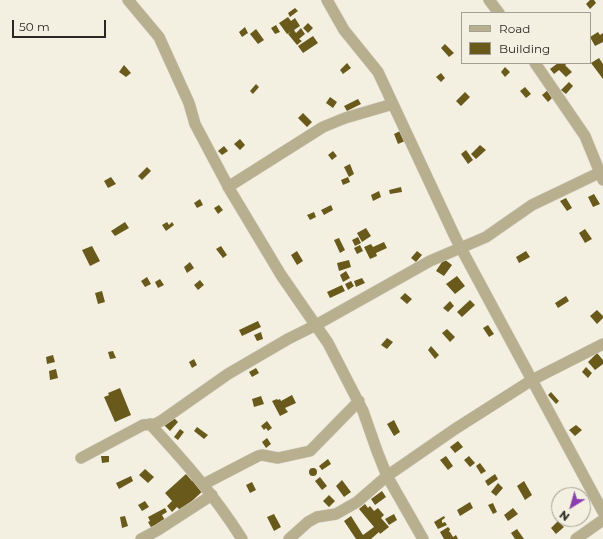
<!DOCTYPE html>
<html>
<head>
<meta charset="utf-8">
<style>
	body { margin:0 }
	#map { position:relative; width:603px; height:539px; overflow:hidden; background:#f3efe1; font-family:Montserrat,sans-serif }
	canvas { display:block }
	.legend { position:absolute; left:461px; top:12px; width:130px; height:52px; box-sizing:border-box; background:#f3efe1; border:1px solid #a29f95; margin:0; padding:5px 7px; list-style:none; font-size:12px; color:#292823 }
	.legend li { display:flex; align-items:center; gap:8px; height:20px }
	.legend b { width:20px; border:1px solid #a29f95 }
	.north { position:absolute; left:551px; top:487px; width:40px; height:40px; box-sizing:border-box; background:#f3efe1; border:1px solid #a29f95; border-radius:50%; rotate:217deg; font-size:11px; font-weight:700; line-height:16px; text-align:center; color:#292823 }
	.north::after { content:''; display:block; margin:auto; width:14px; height:18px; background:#8c3eae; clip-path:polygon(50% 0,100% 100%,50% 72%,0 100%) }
	.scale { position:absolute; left:12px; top:20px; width:94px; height:18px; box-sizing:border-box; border:2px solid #292823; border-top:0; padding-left:5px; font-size:12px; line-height:14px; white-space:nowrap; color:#292823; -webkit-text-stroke:3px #f3efe1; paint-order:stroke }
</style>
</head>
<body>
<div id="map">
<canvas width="603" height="539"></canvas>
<ul class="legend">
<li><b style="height:5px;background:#b7af8e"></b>Road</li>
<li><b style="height:11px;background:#695a1b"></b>Building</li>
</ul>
<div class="north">N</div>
<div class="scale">50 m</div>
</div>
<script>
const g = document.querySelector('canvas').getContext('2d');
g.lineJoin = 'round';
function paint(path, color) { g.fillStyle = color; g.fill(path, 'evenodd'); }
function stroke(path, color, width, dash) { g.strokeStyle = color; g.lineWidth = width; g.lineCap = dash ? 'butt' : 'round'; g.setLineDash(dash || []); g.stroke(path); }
const building = new Path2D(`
	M590,0H594L596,3L590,9L586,4Z
	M295,8L298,11L290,17L288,13Z
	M288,17L291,21L295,18L300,26L294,30L296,33L301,28L305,34L299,39L302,41L297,45L288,34L291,32L287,34L279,23Z
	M308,23L313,28L308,33L303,28Z
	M276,25L280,32L275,34L271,28Z
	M245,27L248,33L242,37L239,32Z
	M256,29L264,40L258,44L250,34Z
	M598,32L600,35L603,33V42L595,46L590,37Z
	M313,36L318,43L303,53L298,46Z
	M445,44L454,53L449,57L441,48Z
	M599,58L603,64V79L591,63Z
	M347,63L351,68L343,74L340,70Z
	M558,63H568L565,65L572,72L566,77L559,70L554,74L550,69Z
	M124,65L131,73L126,77L119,72Z
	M505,67L510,72L505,77L501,72Z
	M441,73L445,78L441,82L436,77Z
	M569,82L573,86L566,94L561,90Z
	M256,84L259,87L253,94L250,91Z
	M525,87L531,94L526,98L520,91Z
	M548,90L554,96L548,102L542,95Z
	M465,92L470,97L461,106L456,101Z
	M330,97L337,102L333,108L326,103Z
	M358,99L361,104L347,111L344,106Z
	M303,113L312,122L307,127L298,118Z
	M400,131L405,141L398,144L394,134Z
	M240,139L245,145L240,150L234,144Z
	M480,145L486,150L476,159L471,154Z
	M224,146L228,151L222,155L218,151Z
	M466,150L473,160L468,164L461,154Z
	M333,151L337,156L332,160L328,155Z
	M350,164L354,174L349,177L344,167Z
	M147,167L151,171L142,180L138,176Z
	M111,177L116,184L108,188L104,181Z
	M348,177L350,182L343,185L341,180Z
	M401,187L402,192L390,194L389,190Z
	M379,191L381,197L373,201L371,195Z
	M594,194L600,204L593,207L588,197Z
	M566,198L572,208L567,211L560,201Z
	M200,199L203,205L197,208L194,203Z
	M219,205L223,210L218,214L214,208Z
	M331,205L333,210L324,215L321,210Z
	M314,212L316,217L310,220L307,215Z
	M125,222L129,228L115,236L111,231Z
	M167,222L169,225L172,222L174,225L166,231L162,225Z
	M366,228L371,236L362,242L357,233Z
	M585,229L592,239L585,243L579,233Z
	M358,237L361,243L355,246L352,240Z
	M339,238L345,250L340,253L334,240Z
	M384,242L387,248L376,253L377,256L370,259L364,247L371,244L373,247Z
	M360,245L363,251L357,254L354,248Z
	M92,246L100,261L90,266L82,250Z
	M221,246L227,255L223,258L216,249Z
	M297,251L303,261L297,265L291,255Z
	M417,251L422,255L416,262L411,258Z
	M526,251L530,257L519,263L516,257Z
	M444,259L452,265L444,276L436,271Z
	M349,260L351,267L339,271L337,263Z
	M190,262L194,268L187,273L184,267Z
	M346,271L350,278L343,282L340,275Z
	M457,276L465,286L455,294L446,284Z
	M147,277L151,284L145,287L141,281Z
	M362,278L365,283L356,287L354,281Z
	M160,279L164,285L158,288L155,282Z
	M200,280L204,285L198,290L194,285Z
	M351,281L354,286L348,290L345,284Z
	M342,285L345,291L330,298L327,292Z
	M102,291L105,302L98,304L95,293Z
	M405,293L412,299L407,304L400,298Z
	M566,296L569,301L558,308L555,303Z
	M470,300L475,305L462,317L457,312Z
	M450,301L454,306L448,312L443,308Z
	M597,310L603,316V318L597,324L590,316Z
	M258,321L261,327L242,336L239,330Z
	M488,325L494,334L489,337L483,328Z
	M447,329L455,337L450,342L442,333Z
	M261,332L263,339L257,341L254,335Z
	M387,338L393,342L387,349L381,345Z
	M431,346L439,355L435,359L428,350Z
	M113,351L116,358L110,359L108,352Z
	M597,353L603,360V364L595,370L588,362Z
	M53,355L55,362L47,364L46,357Z
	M194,359L197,365L192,368L189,362Z
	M586,367L592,373L588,378L582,372Z
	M256,368L259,373L252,377L249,372Z
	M56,369L58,378L50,380L49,371Z
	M120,388L131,415L115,422L104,397L109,395L108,393Z
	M551,392L559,401L556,404L548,395Z
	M292,395L296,403L285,408L288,412L280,416L272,401L277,399L278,400L280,399L281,401Z
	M261,396L264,404L254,407L252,399Z
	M172,416L178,422L170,431L164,425Z
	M394,420L400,432L394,436L387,424Z
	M267,421L272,428L268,431L266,428L264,430L261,426Z
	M576,425L582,430L575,436L569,430Z
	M197,427L208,435L204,439L194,431Z
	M180,429L184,432L178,440L174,437Z
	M267,438L271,444L266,448L262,442Z
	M458,441L463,447L455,453L450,447Z
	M101,456H109V462L102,463Z
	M446,456L453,466L448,470L440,460Z
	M469,456L475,463L470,467L464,460Z
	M328,459L331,464L322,470L319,466Z
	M480,463L486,471L481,474L476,466Z
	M309 472a4 4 0 1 1 8 0a4 4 0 1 1-8 0Z
	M145,469L154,477L148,483L139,475Z
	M186,474L192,481L196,478L205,489L181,511L177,507L172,512L167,506L172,501L165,493Z
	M495,474L498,479L488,486L485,481Z
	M131,476L133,481L119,489L116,483Z
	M320,477L327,486L322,490L315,481Z
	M342,480L351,492L344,497L336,486Z
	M524,481L532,495L525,500L517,486Z
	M252,482L256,490L250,493L246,485Z
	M498,483L503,488L496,496L491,492Z
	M382,491L386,497L375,505L371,499Z
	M329,495L335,501L329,507L323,501Z
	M145,501L149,507L142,511L138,505Z
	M470,502L473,508L460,516L457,510Z
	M493,503L497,512L493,514L488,505Z
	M365,504L368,508L370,506L374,511L378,508L384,515L381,518L389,527L380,534L379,532L371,539H356L344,521L351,516L363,535L374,527L359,509Z
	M165,508L167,512L162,515L166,522L152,529L148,522L150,521L148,517Z
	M513,508L518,514L508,521L504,515Z
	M274,514L281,527L274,531L267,517Z
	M394,514L397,520L389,525L385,519Z
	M125,516L128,526L122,528L120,517Z
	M444,516L445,518L442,520V523L445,522L447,525L438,529L434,522Z
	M558,521L564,527L556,534L551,528Z
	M448,527L450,529L449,532H450L453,537L456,535L458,539H444L440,532Z
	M517,529L524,539H515L511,533Z`);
const street = new Path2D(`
	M128,0L159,37L189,103L195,124L230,190L281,275L328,343L363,411L377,451L387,476L423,539
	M327,0L344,30L378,72L456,239L603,512
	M489,0L499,13
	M535,63L585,136L603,180
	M228,187L323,127L345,118L393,104
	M150,424C184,461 215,496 242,539
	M81,458L143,425L155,424L161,421L228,374L288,339L316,325L430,261L486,237L532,205L603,171
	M204,484L258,456L262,455L278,458L310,451L359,401
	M141,539L158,530L212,495
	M289,539L308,522L317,517L336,514L357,502L387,476L455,429L532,380L603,344
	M576,539L603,520`);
paint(building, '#695a1b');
stroke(street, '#cfcbbf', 12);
stroke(street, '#b7af8e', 11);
</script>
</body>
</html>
